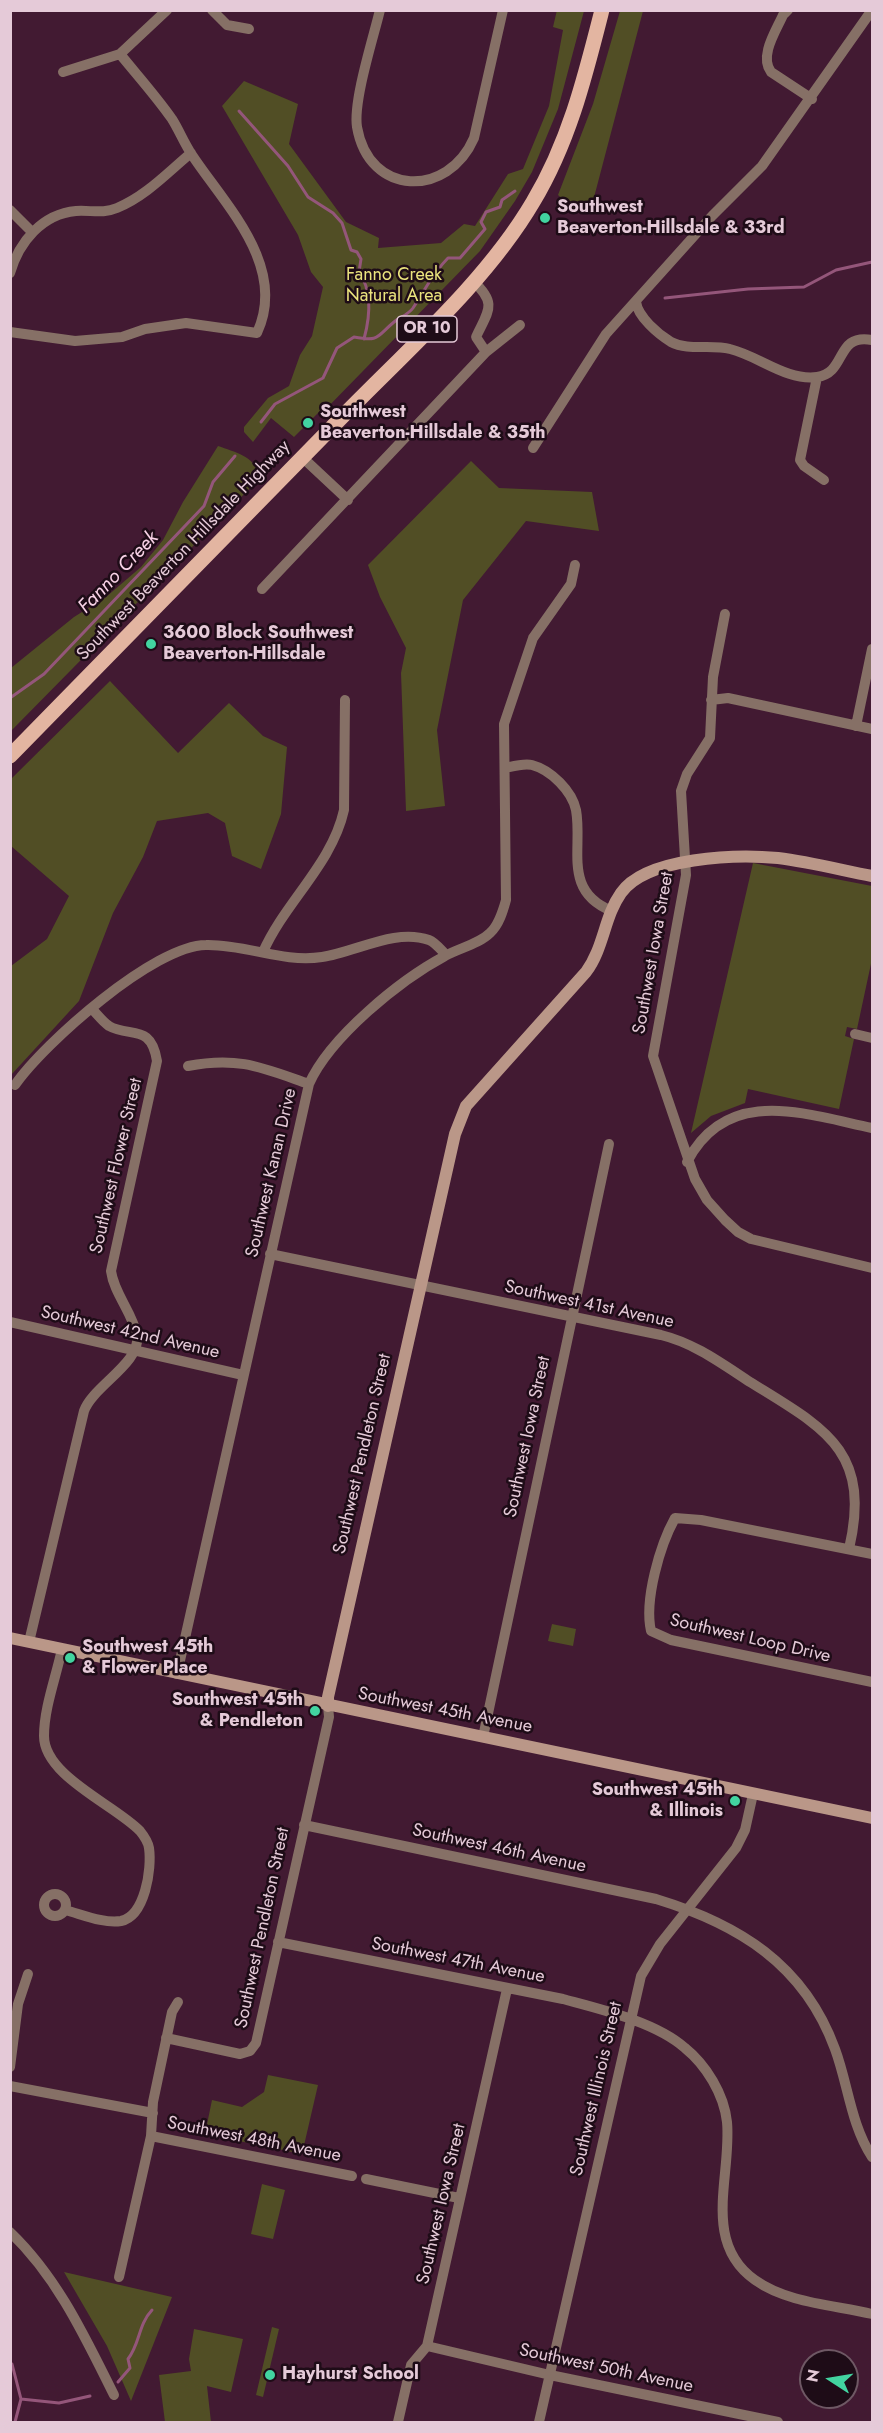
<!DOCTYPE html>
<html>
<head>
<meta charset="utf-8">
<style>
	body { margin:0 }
	#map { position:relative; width:883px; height:2433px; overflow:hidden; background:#421a32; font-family:Jost,sans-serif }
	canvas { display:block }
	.frame { position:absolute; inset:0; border:12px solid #e5cad8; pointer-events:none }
	.north { position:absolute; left:799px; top:2349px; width:60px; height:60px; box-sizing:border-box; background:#1e0c17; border:2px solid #6e5864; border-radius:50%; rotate:282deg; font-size:16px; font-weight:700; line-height:24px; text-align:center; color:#e5cad8 }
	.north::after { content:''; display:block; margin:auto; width:21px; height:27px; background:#42d4a0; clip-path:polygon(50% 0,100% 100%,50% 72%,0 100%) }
</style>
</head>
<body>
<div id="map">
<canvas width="883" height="2433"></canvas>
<div class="frame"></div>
<div class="north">N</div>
</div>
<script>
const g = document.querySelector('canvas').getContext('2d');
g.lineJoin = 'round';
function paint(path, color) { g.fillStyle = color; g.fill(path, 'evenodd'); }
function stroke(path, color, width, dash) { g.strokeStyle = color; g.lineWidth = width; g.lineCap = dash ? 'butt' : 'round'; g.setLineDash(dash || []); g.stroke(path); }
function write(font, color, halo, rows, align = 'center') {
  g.font = font + ' Jost,sans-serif'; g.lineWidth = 5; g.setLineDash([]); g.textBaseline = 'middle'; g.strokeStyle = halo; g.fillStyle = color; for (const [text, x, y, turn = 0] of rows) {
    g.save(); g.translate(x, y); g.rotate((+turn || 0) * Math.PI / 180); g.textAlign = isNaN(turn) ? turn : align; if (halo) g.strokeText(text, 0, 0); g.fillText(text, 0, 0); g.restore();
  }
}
const green = new Path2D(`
	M557,10L584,11L558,109L532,172L515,201L480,251L323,412L321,410L294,437L271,418L253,442L244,432V427L268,398L289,386L300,355L312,336L323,287L311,272L298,235L222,106L244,81L298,104L289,144L346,222L379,238L378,248L441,243L464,224L475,226L508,174L523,169L549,106L563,30L553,27Z
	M620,11H643L592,205L573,209L558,195L593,104Z
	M218,446C235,452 253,456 260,474L259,479L11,731V668L74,617L106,597L141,567L163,540L183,502Z
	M471,461L499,488L592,492L599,531L526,521L463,600L437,730L445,806L406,811L401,673L406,648L380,597L368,565Z
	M110,681L178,753L229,703L263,736L287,747L281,814L261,869L232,856L225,823L208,813L157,821L143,857L113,913L79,1001L11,1075V966L47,939L69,896L11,846V779Z
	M753,863L872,886V959L857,1029L847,1027L845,1036L854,1039L839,1109L748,1089L745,1103L711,1116L691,1133Z
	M552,1624L576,1629L573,1646L548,1641Z
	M268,2075L318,2085L302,2154L205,2134L212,2100L242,2107L264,2092Z
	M262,2184L285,2190L273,2239L251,2234Z
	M64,2272L172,2297L131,2401L107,2346Z
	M272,2327L279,2329L263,2397L256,2395Z
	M194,2329L243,2339L231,2392L207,2386L211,2422H165L159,2375L191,2371L189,2359Z`);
const stream = new Path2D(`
	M239,111L288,166L308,197L333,213L342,223L351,250L357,252L361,259L359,272C373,292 370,317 364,339
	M665,298L748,289L804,287L836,270L872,262
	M261,422L275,404L323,378L337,348L354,337C380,342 376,337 394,322C400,317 408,315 413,308C425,290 432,274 448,258H460L485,229L481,222L486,212L500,207L502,200L515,191
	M10,698L44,674L204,506L213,482L235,456
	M12,2364L21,2399L15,2422
	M118,2382L130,2368L128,2359C140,2344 138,2325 152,2310
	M21,2399L59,2403L90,2396`);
const street = new Path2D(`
	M212,10L227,25L249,29
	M380,10C373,39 353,101 357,127C369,197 448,198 474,138L503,10
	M788,10L783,15C776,31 759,56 771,72L812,99
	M63,72L120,54L167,10
	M10,210L32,232
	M10,273C19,242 42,214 76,211C91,210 103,214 117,208C146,196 167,173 191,153
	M473,281C498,304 488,311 476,337L486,352
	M636,302C638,317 658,334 671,342C688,351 712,344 730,349C759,356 786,381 817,377C847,373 835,333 872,340
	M10,332L75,341L122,337L145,329L186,323L257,333C288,266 225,205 192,155C184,143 179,130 172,119C156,96 137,75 120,54
	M817,377L800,460L804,466L824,480
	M533,448L606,334L712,216L762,166L872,10
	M302,457L348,500
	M262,589L486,352L520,325
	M725,614L713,677L710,738L687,774L681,791L686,875L653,1056L695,1179L707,1200L725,1220L738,1232L751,1239L872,1268
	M711,700L728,698L872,729
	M856,726L872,649
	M505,768C514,766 524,763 532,765C551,770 572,791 576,810C583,848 562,891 612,911
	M263,952C285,902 332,864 344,810L345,700
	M855,1034L872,1038
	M188,1066C239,1056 263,1068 309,1084
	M15,1085C44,1043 155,945 206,945C246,944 282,963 322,957C356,952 395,928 429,940C435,942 441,950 446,955
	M687,1162C727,1085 805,1114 872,1128
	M270,1254L661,1335C694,1343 721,1363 750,1382C824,1428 872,1450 849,1549
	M10,1322L243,1375
	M872,1554L701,1520L675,1518C660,1545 644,1600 651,1631L671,1640L872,1682
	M29,1642L84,1411C93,1386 141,1363 137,1336C133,1313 114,1294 111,1271L157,1061C151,1023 130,1038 109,1026C103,1022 97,1014 92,1009
	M62,1649C56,1677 44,1708 44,1736C44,1776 115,1805 140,1831C144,1836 148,1841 149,1848C152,1869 145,1916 121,1921C104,1924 81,1914 65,1910
	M177,1674L309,1084C330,1037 400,980 445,956C459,948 479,944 490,933C499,925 503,911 506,900L504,724L533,638L571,584L575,565
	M483,1737L609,1144
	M304,1825L656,1899C738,1924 804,1964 835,2049C848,2084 851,2125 872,2157
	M44 1905a11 11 0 1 1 22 0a11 11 0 1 1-22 0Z
	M278,1942L563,1999C600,2009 656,2022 685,2048C706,2065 724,2094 727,2122C732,2175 701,2242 755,2280C787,2303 834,2305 872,2314
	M166,2038L240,2054L250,2051L256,2043L329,1717L328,1706
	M10,2067L18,2004L28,1974
	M10,2086L153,2113
	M151,2136L352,2176
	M366,2179L459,2198
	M10,2232C58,2278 85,2337 114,2395
	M119,2277L151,2136L153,2102L172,2012L178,2002
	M427,2346L550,2375L778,2422
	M398,2422L411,2365L427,2346L507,1989
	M539,2422L641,1976L660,1944L736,1848L745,1830L753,1794`);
const secondary = new Path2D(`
	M10,1638L872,1818
	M328,1706V1697L455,1134L466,1106L586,972C604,948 604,917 621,893C646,857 737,854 778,858C810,862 841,870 872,876`);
const primary = new Path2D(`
	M10,756C120,643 230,531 340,419C405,352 486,282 533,202C569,142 585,77 602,10`);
const markers = [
	[545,218,6,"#42d4a0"],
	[308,423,6,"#42d4a0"],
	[151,644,6,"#42d4a0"],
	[70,1658,6,"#42d4a0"],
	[315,1711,6,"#42d4a0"],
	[735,1801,6,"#42d4a0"],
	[270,2375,6,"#42d4a0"]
];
const shields = [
	[427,329,60]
];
const shieldNames = [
	["OR 10",427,329]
];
const poiNames = [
	["Southwest",557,208],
	["Beaverton-Hillsdale & 33rd",557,229],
	["Southwest",320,413],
	["Beaverton-Hillsdale & 35th",320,434],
	["3600 Block Southwest",163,634],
	["Beaverton-Hillsdale",163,655],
	["Southwest 45th",82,1648],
	["& Flower Place",82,1669],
	["Southwest 45th",303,1701,"right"],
	["& Pendleton",303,1722,"right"],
	["Southwest 45th",723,1791,"right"],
	["& Illinois",723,1812,"right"],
	["Hayhurst School",282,2375]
];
const parkNames = [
	["Fanno Creek",394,276],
	["Natural Area",394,297]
];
const streetNames = [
	["Southwest Beaverton Hillsdale Highway",184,551,-46],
	["Southwest Iowa Street",654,953,-80],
	["Southwest Flower Street",117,1166,-77],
	["Southwest Kanan Drive",272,1173,-77],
	["Southwest 41st Avenue",589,1305,12],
	["Southwest 42nd Avenue",130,1333,13],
	["Southwest Iowa Street",528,1437,-78],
	["Southwest Pendleton Street",363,1454,-77],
	["Southwest Loop Drive",750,1639,13],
	["Southwest 45th Avenue",445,1711,11],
	["Southwest 46th Avenue",499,1849,12],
	["Southwest Pendleton Street",263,1928,-78],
	["Southwest 47th Avenue",458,1961,11],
	["Southwest Illinois Street",597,2089,-77],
	["Southwest 48th Avenue",254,2140,11],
	["Southwest Iowa Street",442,2204,-77],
	["Southwest 50th Avenue",606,2369,12]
];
const waterNames = [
	["Fanno Creek",119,573,-46]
];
paint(green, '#514e25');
stroke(stream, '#94567a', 3);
stroke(street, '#867066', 10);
stroke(secondary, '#ba9788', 12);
stroke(primary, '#e3b5a1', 15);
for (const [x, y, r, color] of markers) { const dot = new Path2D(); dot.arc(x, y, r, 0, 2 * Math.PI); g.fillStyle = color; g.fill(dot); stroke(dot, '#1e0c17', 2); }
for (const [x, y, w] of shields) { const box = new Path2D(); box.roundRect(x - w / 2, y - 13, w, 26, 4.5); g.fillStyle = '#1e0c17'; g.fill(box); stroke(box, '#e5cad8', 1.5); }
write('bold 16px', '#e5cad8', null, shieldNames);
write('bold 18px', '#e5cad8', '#1e0c17', poiNames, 'left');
write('18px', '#ebe47e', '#1e0c17', parkNames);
write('18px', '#e5cad8', '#1e0c17', streetNames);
write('italic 20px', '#f8d2e6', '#1e0c17', waterNames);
</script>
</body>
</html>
